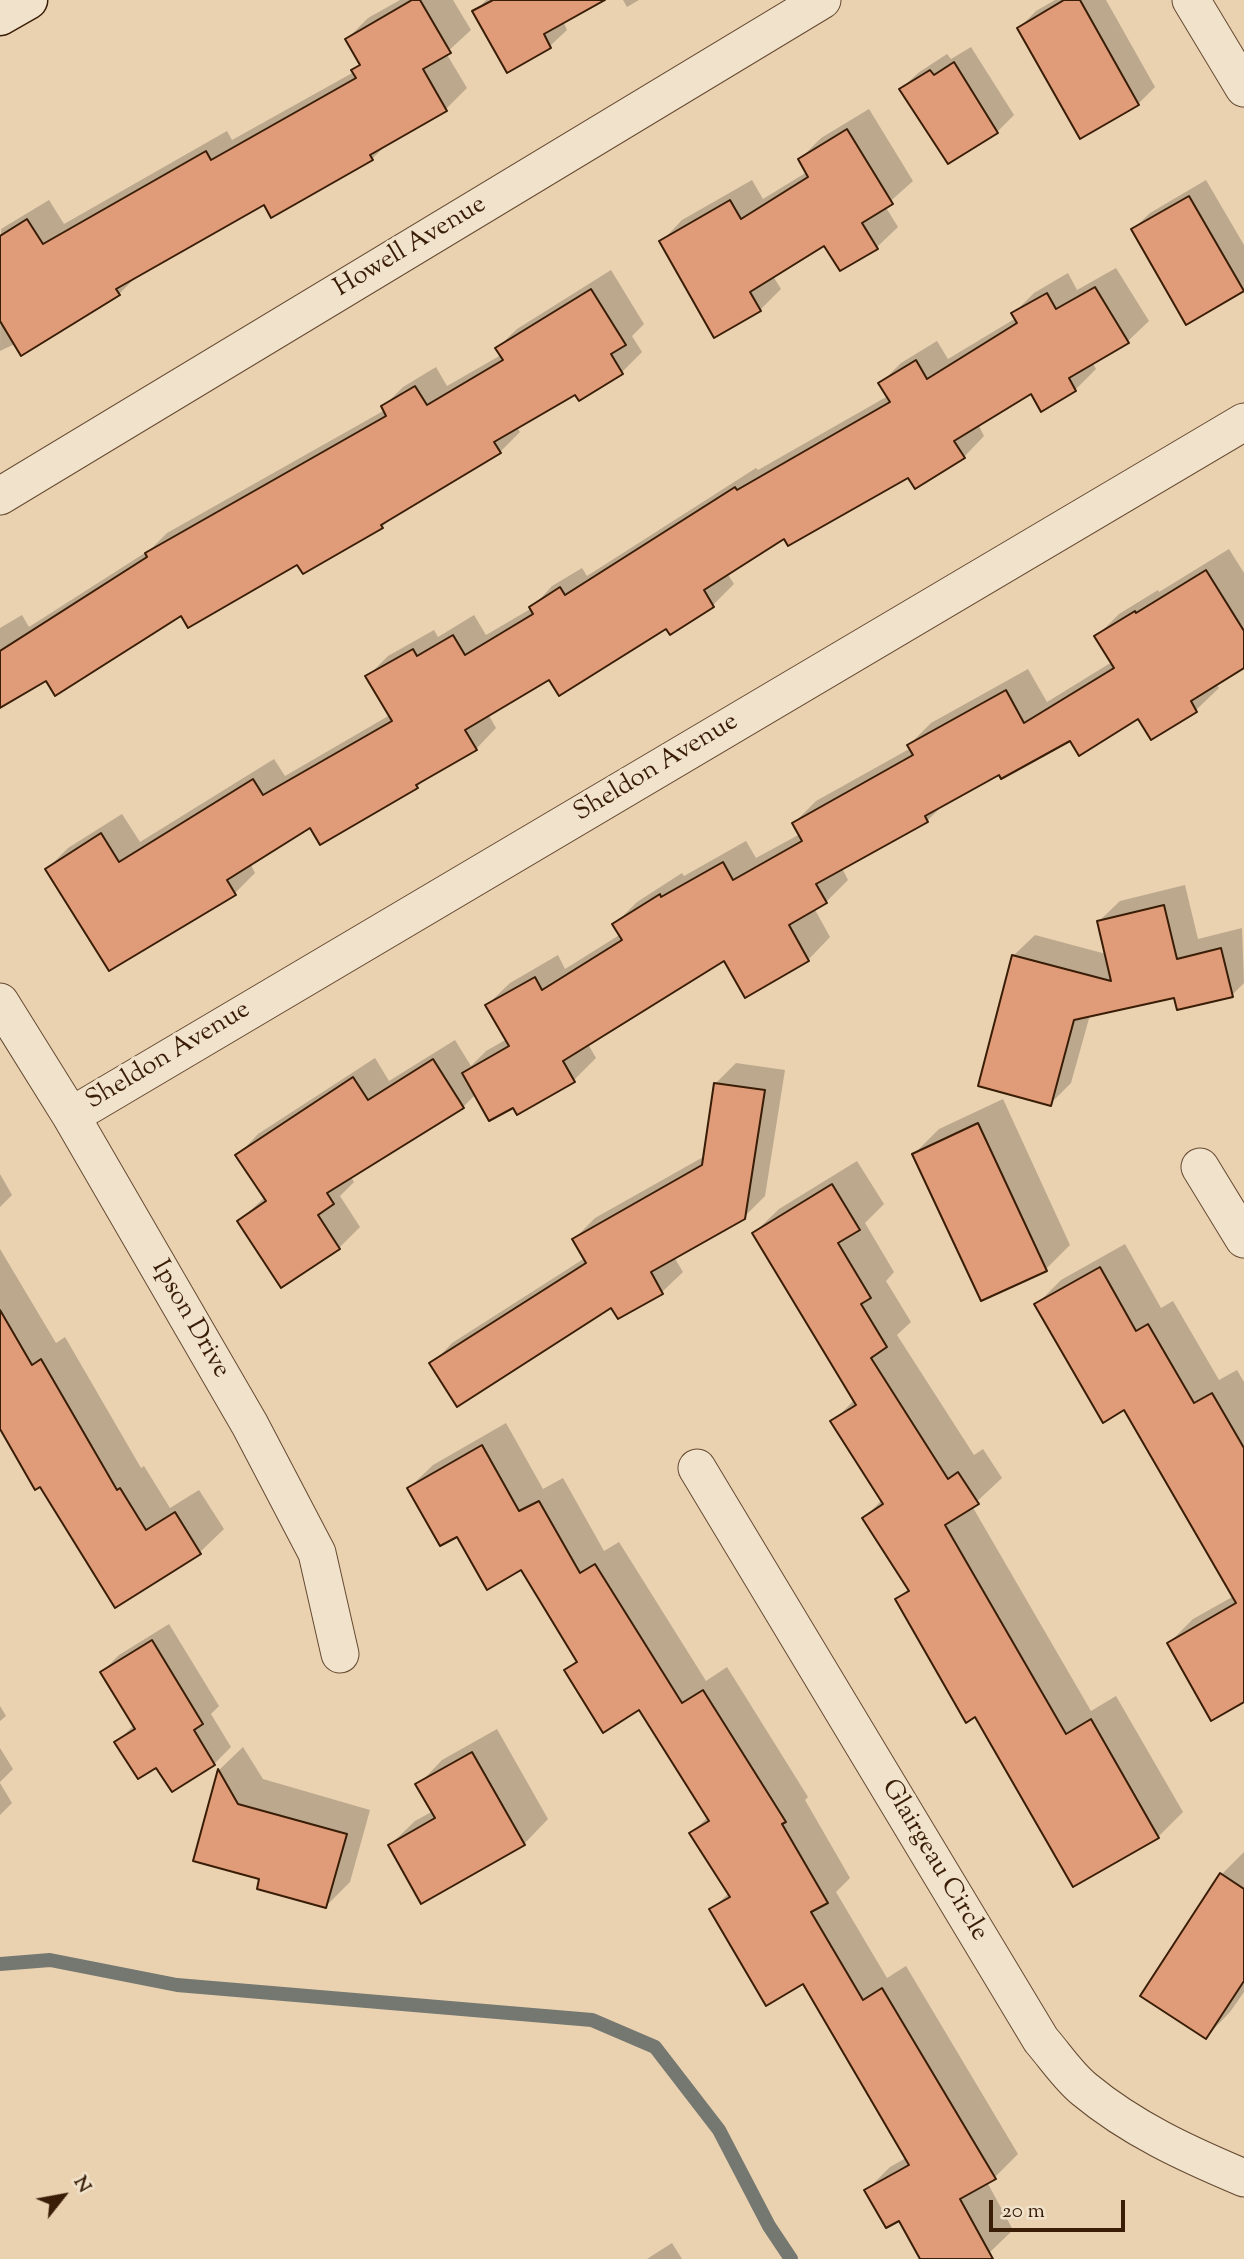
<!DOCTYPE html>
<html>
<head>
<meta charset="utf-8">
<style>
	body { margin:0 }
	#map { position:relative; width:1244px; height:2259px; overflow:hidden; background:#ead2b1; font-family:"Sorts Mill Goudy",serif }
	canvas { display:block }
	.north { position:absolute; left:28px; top:2161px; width:70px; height:70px; -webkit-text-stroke:5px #f1e2cc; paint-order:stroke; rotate:59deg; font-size:19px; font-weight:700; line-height:28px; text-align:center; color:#391d06 }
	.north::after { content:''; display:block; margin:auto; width:24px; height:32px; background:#391d06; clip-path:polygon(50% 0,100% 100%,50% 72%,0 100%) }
	.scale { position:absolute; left:989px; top:2200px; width:136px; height:32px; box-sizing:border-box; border:4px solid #391d06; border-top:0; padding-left:9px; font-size:21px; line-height:24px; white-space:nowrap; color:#391d06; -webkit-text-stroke:5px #f1e2cc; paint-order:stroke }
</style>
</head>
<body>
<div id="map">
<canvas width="1244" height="2259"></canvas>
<div class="north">N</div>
<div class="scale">20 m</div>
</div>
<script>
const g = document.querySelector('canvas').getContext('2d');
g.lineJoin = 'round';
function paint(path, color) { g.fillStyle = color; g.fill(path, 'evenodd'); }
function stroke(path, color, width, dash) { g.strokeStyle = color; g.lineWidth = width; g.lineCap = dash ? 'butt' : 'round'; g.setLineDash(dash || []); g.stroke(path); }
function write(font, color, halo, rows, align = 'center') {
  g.font = font + ' "Sorts Mill Goudy",serif'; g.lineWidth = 7; g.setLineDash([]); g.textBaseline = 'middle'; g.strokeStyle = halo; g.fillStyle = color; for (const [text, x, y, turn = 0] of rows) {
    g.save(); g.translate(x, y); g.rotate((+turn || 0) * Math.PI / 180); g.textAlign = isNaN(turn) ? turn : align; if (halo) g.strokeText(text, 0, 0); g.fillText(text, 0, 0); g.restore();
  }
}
const shadow = new Path2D(`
	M400,0H453L471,30L446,53L467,88L446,109L389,142L372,159L265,203L138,275L119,294L0,351L1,229L49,200L64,224L227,131L232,140L354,72L361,63L347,39L368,18Z
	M486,0H601L563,21L567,30L550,46L475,12Z
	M623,0H639L627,7Z
	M1055,0H1106L1155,87L1138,104L1090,131L1019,28L1036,11Z
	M971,47L1014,115L997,132L901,89L918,73L947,54L951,59Z
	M869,109L913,181L885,206L898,227L876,248L825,244L773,276L781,289L760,310L661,242L682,220L752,180L763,199L807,172L800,159L821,138Z
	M1206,180L1244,245V289L1187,323L1133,229L1150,213Z
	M1116,268L1149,321L1128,341L1092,362L1096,369L1075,390L1031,392L978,424L984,436L964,457L909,476L785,536L727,573L734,584L713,605L670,632L667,627L550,677L488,714L496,728L476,749L427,777L417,787L311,826L250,863L255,873L235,893L47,869L68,848L122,814L140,842L274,759L285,776L390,715L367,677L388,656L434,630L438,637L474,615L486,635L532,608L552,586L582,568L587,576L756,468L758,470L888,396L880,384L901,363L937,341L948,359L1016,318L1013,314L1034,293L1068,273L1077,290Z
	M611,270L644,324L632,336L642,352L622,372L580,398L576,392L517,427L520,432L500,452L394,515L382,527L182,613L46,679L0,706V628L22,615L29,627L151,549L167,533L385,410L383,407L403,387L436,367L447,386L501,355L497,348L517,329Z
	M1229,549L1244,573V666L1216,683L1219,688L1196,710L1152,738L1139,716L1071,739L999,773L945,803L927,821L842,868L848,880L826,902L814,908L830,937L808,960L725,959L588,1044L596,1058L574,1080L476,1094L463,1107L351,1177L354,1182L340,1196L360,1227L339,1248L239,1221L265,1197L238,1155L258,1134L375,1058L389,1081L455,1040L471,1066L486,1051L507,1039L487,1005L510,983L558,955L565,969L621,934L615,924L637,902L682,873L684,876L746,841L756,858L800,834L794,823L816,801L911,748L909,745L931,723L1028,669L1047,702L1112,662L1096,637L1119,614L1158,590L1159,592Z
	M1185,885L1198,939L1242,928L1244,983L1232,995H1176L1090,1015L1071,1083L1050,1104L1013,956L1035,935L1106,954L1098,922L1120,901Z
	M736,1063L785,1070L765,1196L744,1217L674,1257L683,1272L662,1292L612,1305L432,1364L452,1343L585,1258L574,1239L595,1218L705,1156L716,1083Z
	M1003,1099L1070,1245L1046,1269L914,1154L939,1129Z
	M857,1161L884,1204L865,1223L894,1272L886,1281L911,1322L897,1335L974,1455L983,1449L1002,1478L972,1506L1091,1711L1116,1696L1183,1812L1158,1837L976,1715L897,1600L909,1588L864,1518L883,1499L833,1422L855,1399L754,1233L779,1209Z
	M0,1174L12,1195L0,1207Z
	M1125,1244L1161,1308L1173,1301L1219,1380L1237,1370L1244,1382V1700L1169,1643L1193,1619L1234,1596L1124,1408L1036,1305L1061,1280Z
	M0,1249L56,1343L65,1337L141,1468L144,1466L170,1508L199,1490L224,1529L200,1552L115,1605L40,1485L0,1426Z
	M506,1423L543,1489L563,1478L604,1551L619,1542L706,1681L727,1667L808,1797L805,1800L850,1878L836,1892L887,1978L906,1966L1018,2154L995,2177L987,2182L1013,2230L989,2253L979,2259H922L900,2219L867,2190L890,2167L906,2158L803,1982L711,1910L729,1893L691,1833L708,1817L640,1708L566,1670L578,1659L522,1568L458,1534L409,1488L433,1465Z
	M169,1624L219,1706L211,1714L231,1747L214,1764L172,1790L157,1765L117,1742L134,1725L102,1672L119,1655Z
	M0,1706L6,1716L0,1721Z
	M497,1729L548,1819L524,1844L390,1845L415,1821L433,1811L418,1785L442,1760Z
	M243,1747L263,1779L370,1810L350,1882L326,1906L261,1878L195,1859L219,1770Z
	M0,1748L13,1769L0,1782Z
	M0,1783L12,1803L0,1815Z
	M1244,1852V1992L1230,2012L1206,2037L1222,1874Z
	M672,2243L682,2259H647Z`);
const stream = new Path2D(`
	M0,1964L50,1960L177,1985L592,2020L655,2047L719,2130L769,2226L791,2259`);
const building = new Path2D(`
	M412,0H420L451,53L423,69L447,111L370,155L373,160L271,218L264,205L116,289L120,295L21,356L0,321V236L27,219L43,244L206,151L211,160L356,78L351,70L360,65L345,39Z
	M493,0H605L544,34L551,48L507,73L472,11Z
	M1064,0H1080L1139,105L1080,139L1017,28Z
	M954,62L998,133L948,164L899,89L930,70L934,75Z
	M847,129L893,204L862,223L878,249L840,271L824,246L750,292L761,311L714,338L659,241L730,200L741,219L808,177L798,159Z
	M1189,196L1244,291L1186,325L1131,229Z
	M1095,287L1129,343L1069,378L1076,391L1041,412L1031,394L954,441L965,458L915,489L908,478L788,546L784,539L704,590L714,607L670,635L666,629L559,696L549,680L465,730L477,750L416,785L418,788L320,845L310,828L227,880L236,895L109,971L45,869L101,833L119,862L253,779L263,795L392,721L365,676L413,649L417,656L453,635L465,655L533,614L529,607L560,587L565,595L735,487L737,490L890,402L878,383L916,360L927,379L1017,323L1011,313L1047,293L1056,309Z
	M591,289L626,345L611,354L623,374L579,401L575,395L494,442L501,453L381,525L383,528L303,574L297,565L188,628L181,616L55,696L46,681L0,708V651L147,557L145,553L386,416L381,406L415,386L427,405L503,360L495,348Z
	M1206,570L1244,631V668L1191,701L1197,712L1151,740L1138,719L1079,756L1070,741L1001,779L999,775L925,816L928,822L816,884L827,903L789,925L809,961L745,998L724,961L563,1061L575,1082L517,1115L513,1108L489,1121L462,1073L509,1046L485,1005L535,977L542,990L622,940L612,924L660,894L661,897L723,862L733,880L802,841L792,823L913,755L907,745L1006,690L1024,723L1114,668L1094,636L1135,611L1136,613Z
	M1164,905L1177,959L1221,948L1233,997L1177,1010L1174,998L1074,1020L1051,1106L978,1086L1012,955L1111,981L1097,921Z
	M433,1059L464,1108L327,1193L334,1204L318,1215L340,1249L281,1288L237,1221L266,1201L235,1155L353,1077L368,1100Z
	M714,1083L765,1090L745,1219L651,1272L663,1294L618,1319L611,1308L457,1407L429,1363L586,1263L572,1239L702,1165Z
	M978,1123L1047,1271L981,1301L912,1154Z
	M832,1184L860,1230L838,1243L871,1298L861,1304L887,1347L871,1358L948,1479L958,1472L979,1504L945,1525L1066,1734L1091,1719L1159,1838L1073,1887L975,1717L966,1723L895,1599L909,1591L862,1518L883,1504L830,1421L856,1405L752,1233Z
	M1100,1267L1136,1331L1148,1324L1194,1403L1212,1393L1244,1448V1702L1211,1721L1167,1643L1236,1603L1124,1410L1103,1423L1034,1304Z
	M0,1310L32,1365L41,1359L117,1490L120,1488L146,1530L175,1512L201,1554L115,1608L40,1487L35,1490L0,1429Z
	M482,1445L519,1511L539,1501L580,1573L595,1564L682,1703L703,1690L786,1822L782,1824L828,1903L811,1912L863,2000L882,1988L996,2179L960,2199L993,2259H920L899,2221L886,2228L864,2190L909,2165L803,1984L766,2006L709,1909L730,1897L689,1833L709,1821L639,1710L603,1733L564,1670L577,1662L521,1570L487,1590L457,1537L440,1546L407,1488Z
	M152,1640L203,1724L194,1730L215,1765L172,1792L156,1768L138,1779L114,1742L135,1729L100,1672Z
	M472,1752L525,1845L421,1904L388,1845L435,1818L415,1784Z
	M218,1769L238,1804L347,1834L326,1908L257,1889L259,1879L193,1861Z
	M1220,1873L1244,1889V1981L1206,2039L1140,1996Z`);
const street = new Path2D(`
	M1191,0L1244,88
	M0,496L822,0
	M0,1002L71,1116L250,1425L317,1553L340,1654
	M71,1116L1244,422
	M1200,1167L1244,1239
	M697,1468L1041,2040C1055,2056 1068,2076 1084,2089C1132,2129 1187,2154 1244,2178`);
const secondary = new Path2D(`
	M0,16L28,0`);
const streetNames = [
	["Howell Avenue",411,248,-31],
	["Sheldon Avenue",657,769,-31],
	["Sheldon Avenue",169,1057,-31],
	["Ipson Drive",189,1320,60],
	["Glairgeau Circle",933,1861,59]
];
paint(shadow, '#0003');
stroke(stream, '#747870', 14);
paint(building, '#e09b78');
stroke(building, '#391d06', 2);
stroke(street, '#654a31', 39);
stroke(secondary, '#391d06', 41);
stroke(street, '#f1e2cc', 37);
stroke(secondary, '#f1e2cc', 38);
write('26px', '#391d06', '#f1e2cc', streetNames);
</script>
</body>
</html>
